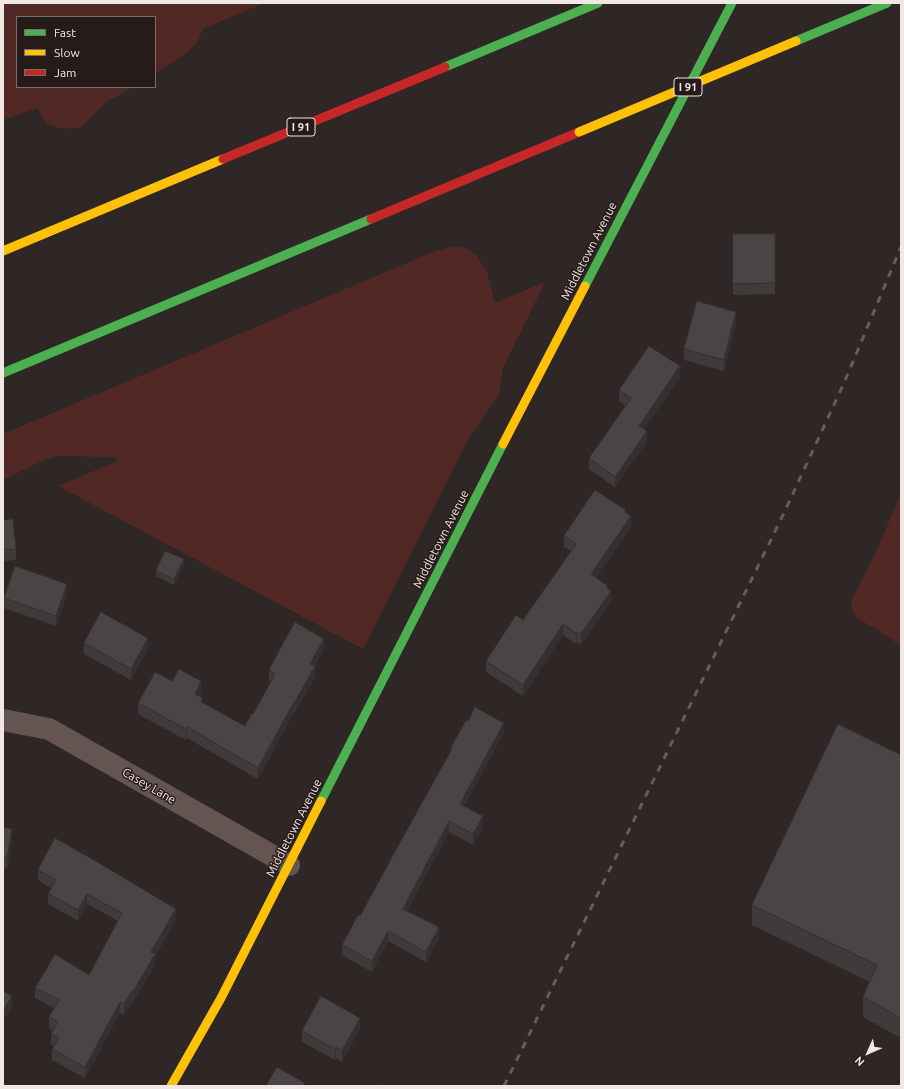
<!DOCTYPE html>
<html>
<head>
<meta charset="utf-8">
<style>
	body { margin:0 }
	#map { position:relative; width:904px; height:1089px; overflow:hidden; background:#2e2726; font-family:Ubuntu,sans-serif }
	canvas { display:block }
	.frame { position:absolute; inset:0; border:4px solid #f1e8e6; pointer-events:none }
	.legend { position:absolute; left:16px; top:16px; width:140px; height:72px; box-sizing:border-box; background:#271b19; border:1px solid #786d6b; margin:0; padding:5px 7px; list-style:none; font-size:12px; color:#f1e8e6 }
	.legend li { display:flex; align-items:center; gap:8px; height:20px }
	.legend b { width:20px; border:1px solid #786d6b }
	.north { position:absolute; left:848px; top:1033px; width:40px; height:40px; -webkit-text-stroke:3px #271b19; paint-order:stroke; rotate:225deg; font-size:11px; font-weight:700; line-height:16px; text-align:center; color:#f1e8e6 }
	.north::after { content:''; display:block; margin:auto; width:14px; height:18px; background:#f1e8e6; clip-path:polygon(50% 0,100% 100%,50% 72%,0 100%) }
</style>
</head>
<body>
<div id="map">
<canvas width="904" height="1089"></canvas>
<div class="frame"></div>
<ul class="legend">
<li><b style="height:5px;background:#4caf50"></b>Fast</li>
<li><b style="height:5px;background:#ffc107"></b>Slow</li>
<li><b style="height:5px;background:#c62828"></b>Jam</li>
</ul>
<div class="north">N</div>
</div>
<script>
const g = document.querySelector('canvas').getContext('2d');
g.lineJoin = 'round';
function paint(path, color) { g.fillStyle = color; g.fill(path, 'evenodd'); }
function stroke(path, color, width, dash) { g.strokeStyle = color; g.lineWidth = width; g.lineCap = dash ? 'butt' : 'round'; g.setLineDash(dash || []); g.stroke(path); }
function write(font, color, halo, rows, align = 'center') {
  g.font = font + ' Ubuntu,sans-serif'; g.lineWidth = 3; g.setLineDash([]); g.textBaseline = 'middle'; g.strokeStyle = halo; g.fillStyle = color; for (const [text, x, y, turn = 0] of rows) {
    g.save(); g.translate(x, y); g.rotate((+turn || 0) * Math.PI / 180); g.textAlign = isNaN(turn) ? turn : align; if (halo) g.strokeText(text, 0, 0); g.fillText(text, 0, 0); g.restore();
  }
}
const green = new Path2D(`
	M3,3H264L203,29L197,43L184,55L155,74V17H17V87H133L106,102L82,127L64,129L47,124L37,108L3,120Z
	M463,246L477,256L487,272L495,303L545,282L503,368L499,395L468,439L363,649L58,486L118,461L114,457L58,456L40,462L3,480V434L428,254L445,248Z
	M901,493V646L881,632L857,618L852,610L851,601L876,552Z`);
const street = new Path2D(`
	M3,720L49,729L289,865`);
const fast = new Path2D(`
	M796,41L887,3
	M445,67L598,3
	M585,286L732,3
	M3,373L371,219
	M321,801L503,444`);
const slow = new Path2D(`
	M3,251L223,159
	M503,444L585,286
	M171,1086L221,998L321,801`);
const jam = new Path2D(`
	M223,159L445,67
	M371,219L579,132`);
const rail = new Path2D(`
	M504,1086L784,513L844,383L901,247`);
const slowBridge = new Path2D(`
	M579,132L796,41`);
const wall = new Path2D(`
	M733,234H775V294L733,295Z
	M736,323L724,371L684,360V349Z
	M680,377L644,429L647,442L615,487L589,469V458L626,406L619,401V390Z
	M626,512L631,527L596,577L608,589L611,601L581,645L577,642L576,644L563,635L523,696L486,672V661L523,620L571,551L564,547V536Z
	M3,520L16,549V560L3,561Z
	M184,565L174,585L156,576V571Z
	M67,595L56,626L4,608V598Z
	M84,643L148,649L131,680L84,654Z
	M324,649L315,666V677L295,713L294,712L258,779L187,738L186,740L138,714V703L172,681L201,692L199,696L203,704L245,726L253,714L271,682L269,681V670Z
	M504,733L464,806L483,827L473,845L449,832L407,911L439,938L426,962L388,941L372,972L342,955V945L360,916L450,752V749Z
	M901,755V1038L863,1017V997L870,982L752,925V905Z
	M3,827L12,840L7,869L3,867Z
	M38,870L176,920L155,957V964L133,1003L132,1002L124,1015L120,1013L85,1078L52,1060V1049L54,1046L51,1044V1034L53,1030L49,1028V1017L54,1008L35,998V988L89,975L118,921L87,904L78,921L48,904V894L51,888L38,880Z
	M360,1029L342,1062L336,1058L335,1060L302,1042V1031Z`);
const shadedWall = new Path2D(`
	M736,312V323L724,371V360Z
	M680,366V377L639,437V426Z
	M647,431V442L615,487V477Z
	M631,516V527L591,585V574Z
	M184,559V565L174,585V579Z
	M67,584V595L56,626V616Z
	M608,586V594L611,591V601L581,645V634Z
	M563,624V635L523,696V685Z
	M577,632V642L576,644V633Z
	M148,638V649L131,680V669Z
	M324,639V649L315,666V677L295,713V702L310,664Z
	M201,681V692L195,705V694Z
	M294,702V712L258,779V768Z
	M504,723V733L460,814V804Z
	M187,727V738L186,740V729Z
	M483,816V827L473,845V834Z
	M449,821V832L403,919V909Z
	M12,829V840L7,869V858Z
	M87,894V904L78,921V910Z
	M176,909V920L155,957V964L133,1003V992L151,952Z
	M439,927V938L426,962V952Z
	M388,931V941L372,972V961Z
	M132,991V1002L124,1015V1004Z
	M12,996V1007L3,1022V1011Z
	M120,1002V1013L85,1078V1067Z
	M360,1018V1029L342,1062V1051Z
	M336,1047V1058L335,1060V1049Z`);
const building = new Path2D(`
	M733,234H775V283L733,284Z
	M697,301L736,312L724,360L684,349Z
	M649,346L680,366L639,426L647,431L615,477L589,458L631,398L619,390Z
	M595,490L626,510L625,512L631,516L591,574L608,586L607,588L611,591L581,634L577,632L576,633L563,624L523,685L486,661L516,615L523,620L576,544L564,536Z
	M13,519L16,549L3,550V520Z
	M165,551L184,559L174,579L156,571Z
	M15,566L67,584L56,616L4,598Z
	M101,612L148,638L131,669L84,643Z
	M295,622L324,639L310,664L315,666L295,702H294L258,768L187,727L186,729L138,703L155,672L172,681L179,669L201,681L195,694L203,698L201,702L245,726L252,713L253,714L275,674L269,670Z
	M475,707L504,723L460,804L483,816L473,834L449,821L403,909L439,927L426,952L388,931L372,961L342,945L358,915L360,916L403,837L452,749H450L466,720L468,721Z
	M838,724L901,755V1018L863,997L877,965L752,905Z
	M3,827L12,829L7,858L3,856Z
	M55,838L99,863L176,909L151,952L155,954L133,992L132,991L124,1004L120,1002L85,1067L52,1049L59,1038L51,1034L58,1022L49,1017L59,1000L35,988L55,954L89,975L122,913L87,894L78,910L48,894L56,880L38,870Z
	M3,991L12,996L3,1011Z
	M321,996L360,1018L342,1051L336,1047L335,1049L302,1031Z
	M277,1067L305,1083L304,1085L305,1086H266Z
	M379,1084L383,1086H378Z`);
const shields = [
	[688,87,28],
	[301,127,28]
];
const shieldNames = [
	["I 91",688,87],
	["I 91",301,127]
];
const streetNames = [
	["Middletown Avenue",589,251,-63],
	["Middletown Avenue",441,539,-63],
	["Casey Lane",149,786,30],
	["Middletown Avenue",294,828,-63]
];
paint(green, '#512823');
stroke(street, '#645452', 22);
stroke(fast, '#4caf50', 9);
stroke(slow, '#ffc107', 9);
stroke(jam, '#c62828', 9);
stroke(rail, '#665d5b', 3, [7, 7]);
stroke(slowBridge, '#ffc107', 9);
paint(wall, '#403a3a');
paint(shadedWall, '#343030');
paint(building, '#4a4444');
stroke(building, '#343030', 1);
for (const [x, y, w] of shields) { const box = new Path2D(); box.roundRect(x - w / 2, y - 9, w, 18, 3); g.fillStyle = '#271b19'; g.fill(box); stroke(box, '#f1e8e6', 1); }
write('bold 11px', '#f1e8e6', null, shieldNames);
write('12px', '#f1e8e6', '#271b19', streetNames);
</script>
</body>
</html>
